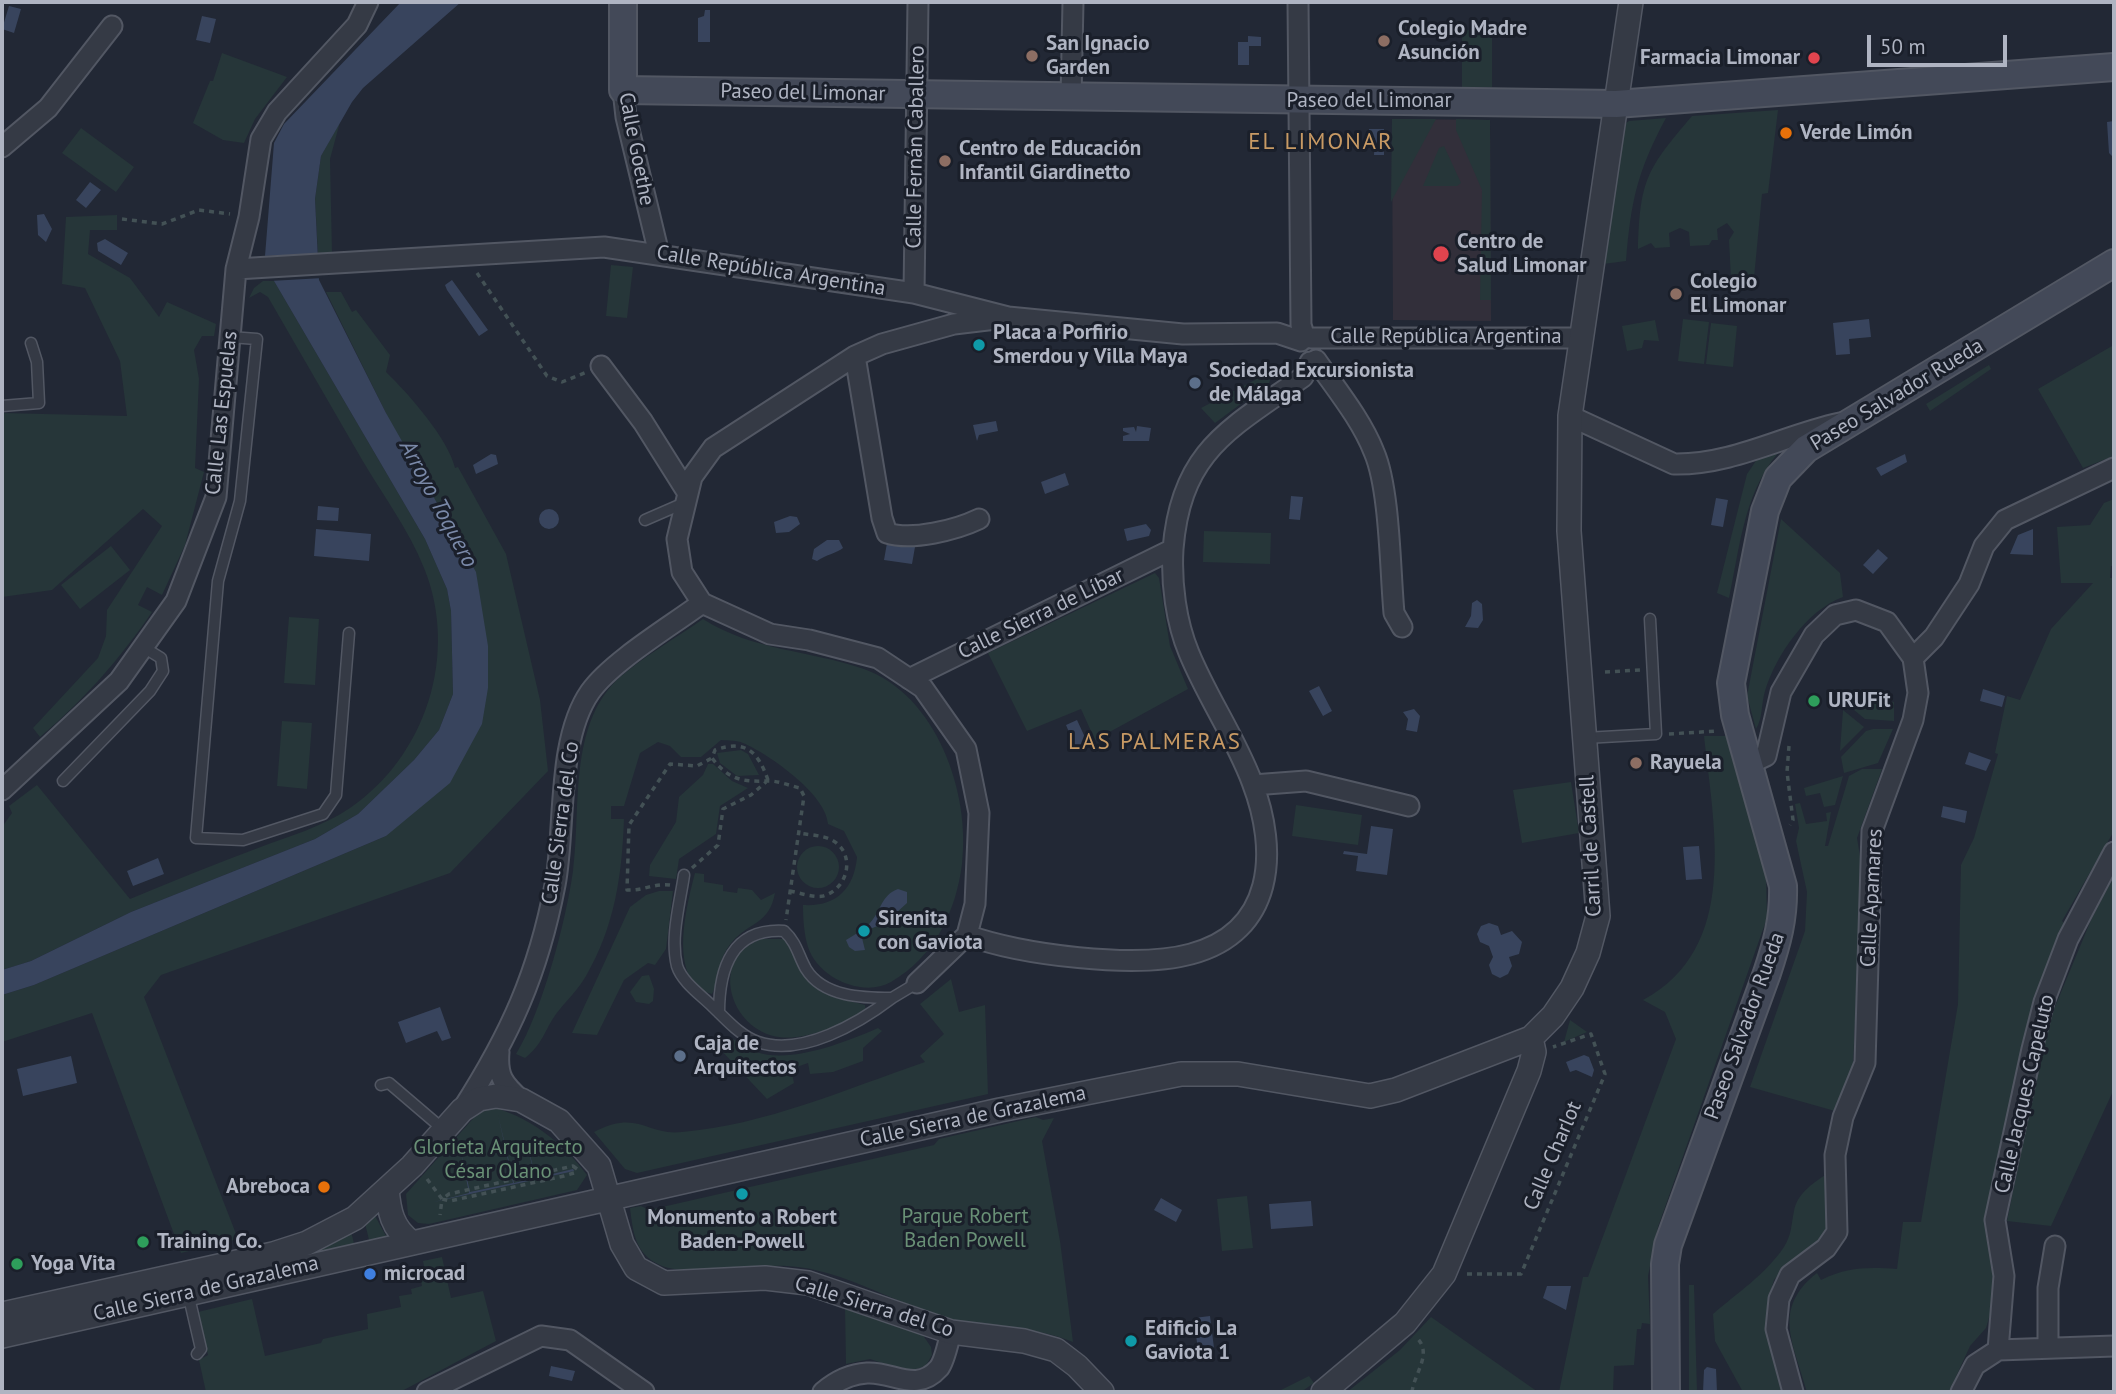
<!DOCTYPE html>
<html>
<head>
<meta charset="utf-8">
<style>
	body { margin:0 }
	#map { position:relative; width:2116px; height:1394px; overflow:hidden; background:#222835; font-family:"PT Sans",sans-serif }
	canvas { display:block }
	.frame { position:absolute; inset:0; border:4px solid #afb4c2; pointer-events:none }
	.scale { position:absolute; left:1867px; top:35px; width:140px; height:32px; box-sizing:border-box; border:4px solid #afb4c2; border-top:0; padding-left:9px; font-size:21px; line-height:24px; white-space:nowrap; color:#afb4c2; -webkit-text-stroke:5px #1a1f2a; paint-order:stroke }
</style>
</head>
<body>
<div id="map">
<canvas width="2116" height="1394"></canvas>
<div class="frame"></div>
<div class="scale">50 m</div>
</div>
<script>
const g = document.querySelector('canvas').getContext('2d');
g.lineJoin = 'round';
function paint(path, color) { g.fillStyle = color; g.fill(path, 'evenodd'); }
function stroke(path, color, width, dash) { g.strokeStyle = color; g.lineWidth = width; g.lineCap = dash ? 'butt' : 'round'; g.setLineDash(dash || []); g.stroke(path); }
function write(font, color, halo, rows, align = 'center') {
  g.font = font + ' "PT Sans",sans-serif'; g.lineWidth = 6; g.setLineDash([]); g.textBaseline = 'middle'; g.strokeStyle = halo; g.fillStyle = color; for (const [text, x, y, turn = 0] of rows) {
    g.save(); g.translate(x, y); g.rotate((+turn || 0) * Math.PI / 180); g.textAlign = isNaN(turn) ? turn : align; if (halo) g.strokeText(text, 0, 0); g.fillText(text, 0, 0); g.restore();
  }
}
const medical = new Path2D(`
	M1392,119L1490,120L1491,321L1393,320Z`);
const green = new Path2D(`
	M1462,30H1492V87H1462Z
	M222,53L287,77L255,119L244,143L223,140L193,123L210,81H213Z
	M1778,110L1768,193L1762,194L1754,278L1731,279L1729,240L1734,232L1727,223L1717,229L1718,240H1712L1709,245L1690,246L1689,232L1680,228L1669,233L1670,247L1655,248L1651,243L1638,249C1640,179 1647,169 1692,116Z
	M1666,118C1637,172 1631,201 1626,261L1603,264L1622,126L1629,121Z
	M1392,119H1436L1391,202Z
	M1456,119L1490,120L1491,300H1480L1482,190L1456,130Z
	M340,122L330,159L332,253L318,254L315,199L321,156Z
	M81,128L134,167L116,192L62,153Z
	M1444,146L1461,183L1457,186H1423L1439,148Z
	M117,215V230H90L88,254L130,278L159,317L167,302L216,324L214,336H202L194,350L199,379L195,468L204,472L185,545L162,595L147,587L138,605L152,612C119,660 84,700 40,737L33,728L98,658L106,636L107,610L162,526L143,509L52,590L2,597V413L127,416L120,361L85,288L62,284L66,217Z
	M611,265L633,267L627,318L606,316Z
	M263,281H274L425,539L447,589L451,611L453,694L439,730L414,760L358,814L315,839L131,912L31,961L2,970V827L12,813L9,806L37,785L130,899C173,881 215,864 258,848C290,836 322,827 350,808C426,756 459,654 424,568C409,530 382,494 361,458C330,404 299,351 268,297L260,292L249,298L254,288Z
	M326,292H341L352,312L356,310L390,355L386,372C409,394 449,440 455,468L458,467L506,554L540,700L548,771L450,873L161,975L144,997L238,1239L181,1253L92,1013L2,1042V995L34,985L386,836L488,688L386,413Z
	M1683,319L1709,322L1704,364L1678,361Z
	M1655,320L1659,341L1644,340L1642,348L1627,351L1622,326Z
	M1711,323L1737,326L1733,367L1706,364Z
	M2112,346L2114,456L2083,468L2038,389Z
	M1989,365L1991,369L1930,411L1926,404Z
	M1274,370L1269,383L1215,423L1201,408Z
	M1785,445C1744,488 1741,542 1729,598L1717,593L1747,474L1760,455Z
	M2114,499V566H2111L2110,578H2114V831L2062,921L2064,923L2026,1029L1985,1219L1996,1281L1993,1305L1986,1328L1970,1346L1949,1392H1807C1794,1344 1771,1309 1817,1273L1821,1280C1847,1267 1868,1267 1897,1269L1903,1222H1921L1958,1004L1961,865L1974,838L1998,754L1995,753L2007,696L2020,700L2051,629L2093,583H2061L2057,527L2090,525L2104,503Z
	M1781,519L1840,573L1843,597C1807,610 1776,655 1765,691C1761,704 1763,718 1756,729L1747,696Z
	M1204,531L1271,533L1270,564L1203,562Z
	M111,546L130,570L80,609L61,585Z
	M1155,573L1159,578L1170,646L1188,689L1095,740L1081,709L1027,731L988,653Z
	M289,617L319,619L315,685L284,683Z
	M703,619C753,651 809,650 864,669C937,695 971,794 962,864C956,912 934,957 891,982C863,998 818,978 808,947C804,934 803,919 803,905C835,907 854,890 857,857L844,831L828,824C827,795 769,754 743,743C737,740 729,741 721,740L701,757H681L670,746L658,742L640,753L624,806H611V819H624C622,875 615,926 586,976C578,990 566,1001 556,1014C544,1031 543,1044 525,1058L516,1054C542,1012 566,921 573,871C581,811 569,734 612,685C630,665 679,636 703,619Z
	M1894,702V721L1865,719L1848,705Z
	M1843,710L1864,727L1840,751Z
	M282,721L312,723L307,789L277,786Z
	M1873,729H1893L1878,763L1844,773L1841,757L1866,731Z
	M1704,736H1726L1766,876L1767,918L1658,1227L1648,1276L1650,1324L1642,1323L1641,1329H1637L1634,1365L1614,1366L1613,1392H1559L1583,1277H1588L1676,1039L1665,1012L1643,1000C1740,948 1714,828 1704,736Z
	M741,750L748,754L759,775L737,776L720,763L717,753Z
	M708,764H713L732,781L748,788L720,806L716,834L679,859L676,879L649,876L650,865L676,822L679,797L703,775Z
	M1862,769H1882L1857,838L1862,868L1853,1065L1835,1111L1750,1087L1805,931L1807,892L1796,841L1799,828L1795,804L1800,803L1806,824L1827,821L1826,813L1831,812L1825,846H1828L1849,776Z
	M1843,776L1835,805L1824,807L1820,793L1806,796L1804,788Z
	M1571,782L1579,833L1522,843L1513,790Z
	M1296,805L1362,815L1358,845L1292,836Z
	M797 867a21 21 0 1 1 42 0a21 21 0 1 1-42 0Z
	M695,873L704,874V882L723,885V891L737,893L738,888L752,890L761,900L775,893C769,925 750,921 732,942C716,961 721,977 712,994C666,983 687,904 695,873Z
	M2114,876V1089L2051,1226L2007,1221L2047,1026L2091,920Z
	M659,891H673L666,949L655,965L648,963L624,980L597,1035L572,1033L630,907L646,895Z
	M762,939H784L812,983L839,998L865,1005L866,1012C845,1024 805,1041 779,1037C729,1030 708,957 762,939Z
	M649,975L654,989L653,1001L649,1004L636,1002L630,992L642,976Z
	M951,979L959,1012L985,1005L988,1094L637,1173L625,1169L594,1132C639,1109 646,1136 682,1132C765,1125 846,1089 925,1062L920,1056L944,1034L920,1004Z
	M1570,1020L1587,1032L1564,1042Z
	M878,1028L882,1031L863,1048V1061L833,1072L810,1074L808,1063L791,1069L794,1083L767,1099L718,1047L732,1038C740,1043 748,1049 756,1052C791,1064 846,1042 878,1028Z
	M488,1106C529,1116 562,1142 587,1175L577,1190L429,1224L418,1223L408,1215L406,1194L478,1113Z
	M1036,1117L1043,1120L1054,1118L1042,1141L1060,1241L1073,1342C1034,1326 994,1329 953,1320C898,1306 845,1269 787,1266C754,1264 688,1278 660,1265C635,1254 633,1232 630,1208L641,1206L649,1210L934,1145L939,1139Z
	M1825,1175L1827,1230L1821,1241L1790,1262L1774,1280L1769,1297L1766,1330L1783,1392H1743L1715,1341L1713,1314C1737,1293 1765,1275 1784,1247C1792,1234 1791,1225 1794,1211C1797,1194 1812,1184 1825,1175Z
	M1247,1196L1253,1248L1222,1251L1217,1199Z
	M374,1214L386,1236L370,1244L364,1219Z
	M350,1228L355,1247L226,1276Z
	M442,1257L451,1298L483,1291L496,1341L400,1392H206L199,1360L208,1355L198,1312L252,1299L265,1356L321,1343L323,1339L368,1329L367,1314L401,1307L399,1296L412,1294L411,1289L422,1286L420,1277L425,1271L423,1261Z
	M1689,1285H1694L1697,1392H1689Z
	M845,1306L922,1334L931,1347L932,1355L925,1367L905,1371L870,1359L846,1364Z
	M1431,1317L1538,1392H1347L1400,1350Z
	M1309,1376L1314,1383L1301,1392H1277Z`);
const water = new Path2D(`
	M401,2H461L363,88L352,102L321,156L315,199L319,280L386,413L476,572L488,646V688L482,724L450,783L386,836L34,985L2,995V970L31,961L131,912L315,839L358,814L414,760L439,730L453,694L451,611L447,589L425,539L274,281L265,256L274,143L284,124Z
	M9,6L21,9L14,33L2,29Z
	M705,10H710V42H698V18L704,16Z
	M202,16L216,19L210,43L196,40Z
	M1248,36L1261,37V46H1249V65H1238V42H1248Z
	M2114,121V158L2109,153L2107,122Z
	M1369,129H1384V155H1374L1375,138H1369Z
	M90,182L101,190L86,208L76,200Z
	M44,214L52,229L46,242L38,235L37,215Z
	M105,239L128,253L121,265L98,251L97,243Z
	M452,280L488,330L479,336L447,290L445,285Z
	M1869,319L1871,337L1849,339L1850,354L1836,355L1833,323Z
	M996,421L998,431L979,435L977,441L973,425Z
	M1137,426L1151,428L1149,441H1123V436L1130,434L1123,431V428L1134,427L1136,432Z
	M491,454L496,455L498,464L476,474L473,465Z
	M1905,454L1907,462L1881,476L1876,468Z
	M1065,473L1069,485L1045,494L1041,482Z
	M1291,496L1303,497L1300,520L1289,519Z
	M1716,498L1728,500L1723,527L1711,525Z
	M318,506L339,508L338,521L317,520Z
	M539 519a10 10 0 1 1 20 0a10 10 0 1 1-20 0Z
	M790,516L797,517L800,524L789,532L776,533L774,522Z
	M1146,524L1151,530L1149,536L1127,541L1124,529Z
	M316,529L371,534L369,561L314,556Z
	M2033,529V555L2010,554L2018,535Z
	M827,540H839L843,548C837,553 825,555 817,561L812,559L814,549Z
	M887,543L915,547L912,564L884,560Z
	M1878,549L1888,558L1873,574L1863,565Z
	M1477,600L1482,604L1483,620L1478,628L1465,627L1471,616L1472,603Z
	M1319,686L1332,711L1323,716L1309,691Z
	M1983,689L2005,696L2002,707L1980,701Z
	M1414,709L1420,716L1417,732L1406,730L1408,719L1403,712Z
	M1077,720L1089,746L1077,751L1066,725Z
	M1969,752L1991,760L1986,771L1965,764Z
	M1943,806L1967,811L1965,823L1941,817Z
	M1371,826L1393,829L1387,875L1356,871L1358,856L1343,854L1344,851L1367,854Z
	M1699,846L1702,879L1686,880L1683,847Z
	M158,858L164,874L133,886L127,871Z
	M898,889L907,892V903L885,923L865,931L862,938L865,950L855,951L849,947L846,940C855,934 863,931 870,923C881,911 881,895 898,889Z
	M1489,923L1498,926L1501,935L1512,931L1522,942L1519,954L1509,957L1512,966L1508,974L1500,978L1492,974L1489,965L1493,957L1489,946L1480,942L1477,934L1481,926Z
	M440,1007L451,1038L442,1041L437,1031L406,1043L398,1022Z
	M1584,1055L1589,1057L1594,1070L1592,1077L1576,1070L1570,1072L1566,1062Z
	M71,1056L77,1083L23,1096L17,1069Z
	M498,1115L514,1183L535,1178L527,1144L536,1178L573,1169L574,1171L434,1202L469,1193L460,1148L470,1192L513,1183Z
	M1161,1198L1182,1210L1176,1222L1154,1210Z
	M1311,1201L1313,1226L1271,1229L1269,1204Z
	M1547,1286H1571L1566,1310L1543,1298Z
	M1210,1316L1214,1348L1198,1351L1194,1318Z
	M551,1366L575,1371L572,1381L549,1376Z
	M1707,1367L1716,1369L1717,1392H1703L1704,1370Z`);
const pier = new Path2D(`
	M322,254L323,278L270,281L262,256Z`);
const path = new Path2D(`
	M122,219L162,224L199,210L230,214
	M477,273L547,376L562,382L587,372
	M1605,672L1640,670
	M1669,734L1717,731
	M1789,746L1787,772L1793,820L1790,825
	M768,780C758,752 746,739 715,750L712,758C728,779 741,782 766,781C777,780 790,786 800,788L804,796L786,920
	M692,868L718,845L723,809L751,795L766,782
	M670,885C654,883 643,891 627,890L629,825L670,764L697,766L712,758
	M790,891C800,893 814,898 823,896C849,889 856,853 832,840C822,835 809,835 799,833
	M573,1166L577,1169L574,1173L564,1176L450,1201L442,1199L449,1194Z
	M427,1179L442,1199L440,1215
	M1467,1274H1521L1605,1074L1591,1034L1553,1047
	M1412,1392C1414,1374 1432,1355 1418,1339`);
const service = new Path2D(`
	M230,337L257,339L240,501L218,581L196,838L243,840L323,814L336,795L349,633
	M2,406L39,403L37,362L31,343
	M645,520L684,503
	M1585,738L1656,734L1650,619
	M63,781L150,691L163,671L161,658L143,647
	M684,875C680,903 670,937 677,966C682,982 701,995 712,1006C726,1019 740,1036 758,1042C802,1057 859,1023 892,998C863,998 823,997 806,969C798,955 797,943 784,931C732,928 719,968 719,1013
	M892,998L917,983
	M381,1085L389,1083L444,1130
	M188,1293L201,1349L197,1354`);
const minor = new Path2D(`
	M1298,2L1301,325L1305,338
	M623,90L626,117L659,254
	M1071,98L1073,2
	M2,147L48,108L112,26
	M236,269L604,247L914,293L1008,317L1183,334L1277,333L1301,341
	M914,293L918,2
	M1311,338H1581
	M855,356L882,518L887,533C912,541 956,530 979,519
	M1316,360C1336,389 1361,419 1374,452C1390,489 1390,570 1394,613L1402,627
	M601,366L643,422L687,492
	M1570,416L1674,464C1733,465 1784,435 1840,423
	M1913,658L1934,637L1969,584L1984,546L2005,520L2114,468
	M909,679L1173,549
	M1749,764L1766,756L1781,692L1814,635L1835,615L1856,610L1887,622L1913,658L1918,693L1913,720L1872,831L1865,1063L1843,1117L1835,1155L1837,1232L1826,1248L1790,1275L1779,1299L1776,1329L1793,1392
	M1253,785L1306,781L1409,806
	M2,790L119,681L176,601L216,497L236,269L249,217L261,139L277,112L357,25L368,2
	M967,935L975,904L979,813L966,749L923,688L878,658L809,640L770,634L702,603L682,572L677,539L692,477L713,448L855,356L882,344L954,324L996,319
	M967,935C1020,955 1137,969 1191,954C1274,932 1279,852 1252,782C1235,737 1207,697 1189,653C1176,622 1171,583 1173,549C1181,450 1230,429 1303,377L1310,362
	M917,983L967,935
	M499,1052C497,1076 503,1084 521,1100
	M462,1110C510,1035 538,974 555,885C566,829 556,741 590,692C611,662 671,626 702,603
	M2048,1347V1288L2055,1246
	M1998,1350L2004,1276L1995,1220L2032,1049L2044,1002L2068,939L2114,852
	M427,1392L541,1336L570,1340L644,1392
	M823,1392C836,1381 850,1374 867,1373C893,1371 916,1394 939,1368C945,1360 948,1343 951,1332
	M1961,1392L1975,1365L1998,1350L2114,1346`);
const tertiary = new Path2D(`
	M387,1189C389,1211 392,1228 411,1242
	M2,1314L273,1254L307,1243L355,1218L412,1166L462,1110L479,1099L496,1096L521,1100L559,1121L599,1166L622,1244L636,1268L664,1283L765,1278L808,1283L951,1332L1024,1341L1056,1350L1077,1366L1102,1392
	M2,1336L1000,1110L1181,1074H1238L1370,1096L1396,1090L1531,1038L1553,1016L1572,988L1588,953L1598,916L1569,531L1570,416L1631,2
	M1323,1392L1405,1323L1444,1274L1529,1071L1534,1052L1531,1038`);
const secondary = new Path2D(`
	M623,2V90L1616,104L2114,67
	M1666,1392L1665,1264L1668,1245L1767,973C1777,943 1784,918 1783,886L1735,715L1731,683L1765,511L1778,478L1806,449L2114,263`);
const markers = [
	[1384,41,7,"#8d6e63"],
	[1032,56,7,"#8d6e63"],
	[1814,58,7,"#e0444e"],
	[1786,133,7,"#e8710a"],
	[945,161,7,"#8d6e63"],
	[1441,254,9,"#e0444e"],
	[1676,294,7,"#8d6e63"],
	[979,345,7,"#0f9aa8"],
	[1195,383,7,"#5c6f8a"],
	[1814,701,7,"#2e9e5b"],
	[1636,763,7,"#8d6e63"],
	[864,931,7,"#0f9aa8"],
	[680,1056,7,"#5c6f8a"],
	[324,1187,7,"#e8710a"],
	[742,1194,7,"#0f9aa8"],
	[143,1242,7,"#2e9e5b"],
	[17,1264,7,"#2e9e5b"],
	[370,1274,7,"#3f7fe0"],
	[1131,1341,7,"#0f9aa8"]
];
const poiNames = [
	["Colegio Madre",1398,29],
	["Asunción",1398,53],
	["San Ignacio",1046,44],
	["Garden",1046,68],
	["Farmacia Limonar",1800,58,"right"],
	["Verde Limón",1800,133],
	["Centro de Educación",959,149],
	["Infantil Giardinetto",959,173],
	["Centro de",1457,242],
	["Salud Limonar",1457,266],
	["Colegio",1690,282],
	["El Limonar",1690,306],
	["Placa a Porfirio",993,333],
	["Smerdou y Villa Maya",993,357],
	["Sociedad Excursionista",1209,371],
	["de Málaga",1209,395],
	["URUFit",1828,701],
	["Rayuela",1650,763],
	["Sirenita",878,919],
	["con Gaviota",878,943],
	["Caja de",694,1044],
	["Arquitectos",694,1068],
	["Abreboca",310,1187,"right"],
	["Monumento a Robert",742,1218,"center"],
	["Baden-Powell",742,1242,"center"],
	["Training Co.",157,1242],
	["Yoga Vita",31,1264],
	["microcad",384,1274],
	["Edificio La",1145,1329],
	["Gaviota 1",1145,1353]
];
const streetNames = [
	["Paseo del Limonar",803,93,1],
	["Paseo del Limonar",1369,101],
	["Calle Fernán Caballero",916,147,-89],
	["Calle Goethe",636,149,79],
	["Calle República Argentina",771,271,9],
	["Calle República Argentina",1446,337],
	["Paseo Salvador Rueda",1897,395,-31],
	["Calle Las Espuelas",222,413,-84],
	["Calle Sierra de Líbar",1041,614,-26],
	["Calle Sierra del Co",561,823,-82],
	["Carril de Castell",1591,846,-93],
	["Calle Apamares",1872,898,-87],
	["Paseo Salvador Rueda",1745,1026,-70],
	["Calle Jacques Capeluto",2025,1094,-77],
	["Calle Sierra de Grazalema",973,1117,-12],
	["Calle Charlot",1553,1156,-67],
	["Calle Sierra de Grazalema",206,1289,-13],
	["Calle Sierra del Co",874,1307,17]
];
const parkNames = [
	["Glorieta Arquitecto",498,1148],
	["César Olano",498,1172],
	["Parque Robert",965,1217],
	["Baden Powell",965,1241]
];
const neighbourhoodNames = [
	["EL LIMONAR",1321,142],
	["LAS PALMERAS",1155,742]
];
const waterNames = [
	["Arroyo Toquero",438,504,62]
];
paint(medical, '#322f3a');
paint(green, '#263639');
paint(water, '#38445d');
paint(pier, '#222835');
stroke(service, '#525763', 13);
stroke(minor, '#525763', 23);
stroke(tertiary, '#525763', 26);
stroke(secondary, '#525763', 30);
stroke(path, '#435155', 3.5, [5, 5]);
stroke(service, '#353a45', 10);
stroke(minor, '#353a45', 19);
stroke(tertiary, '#353a45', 23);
stroke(secondary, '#434958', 26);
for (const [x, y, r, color] of markers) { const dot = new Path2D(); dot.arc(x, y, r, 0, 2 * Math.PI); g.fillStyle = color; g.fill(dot); stroke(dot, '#1a1f2a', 2.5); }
write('bold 21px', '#afb4c2', '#1a1f2a', poiNames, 'left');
write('21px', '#afb4c2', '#1a1f2a', streetNames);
write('21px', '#699076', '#1a1f2a', parkNames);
g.letterSpacing = '2px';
write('23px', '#c89a64', '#1a1f2a', neighbourhoodNames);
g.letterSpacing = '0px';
write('italic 23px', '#7a89a8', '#1a1f2a', waterNames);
</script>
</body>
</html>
